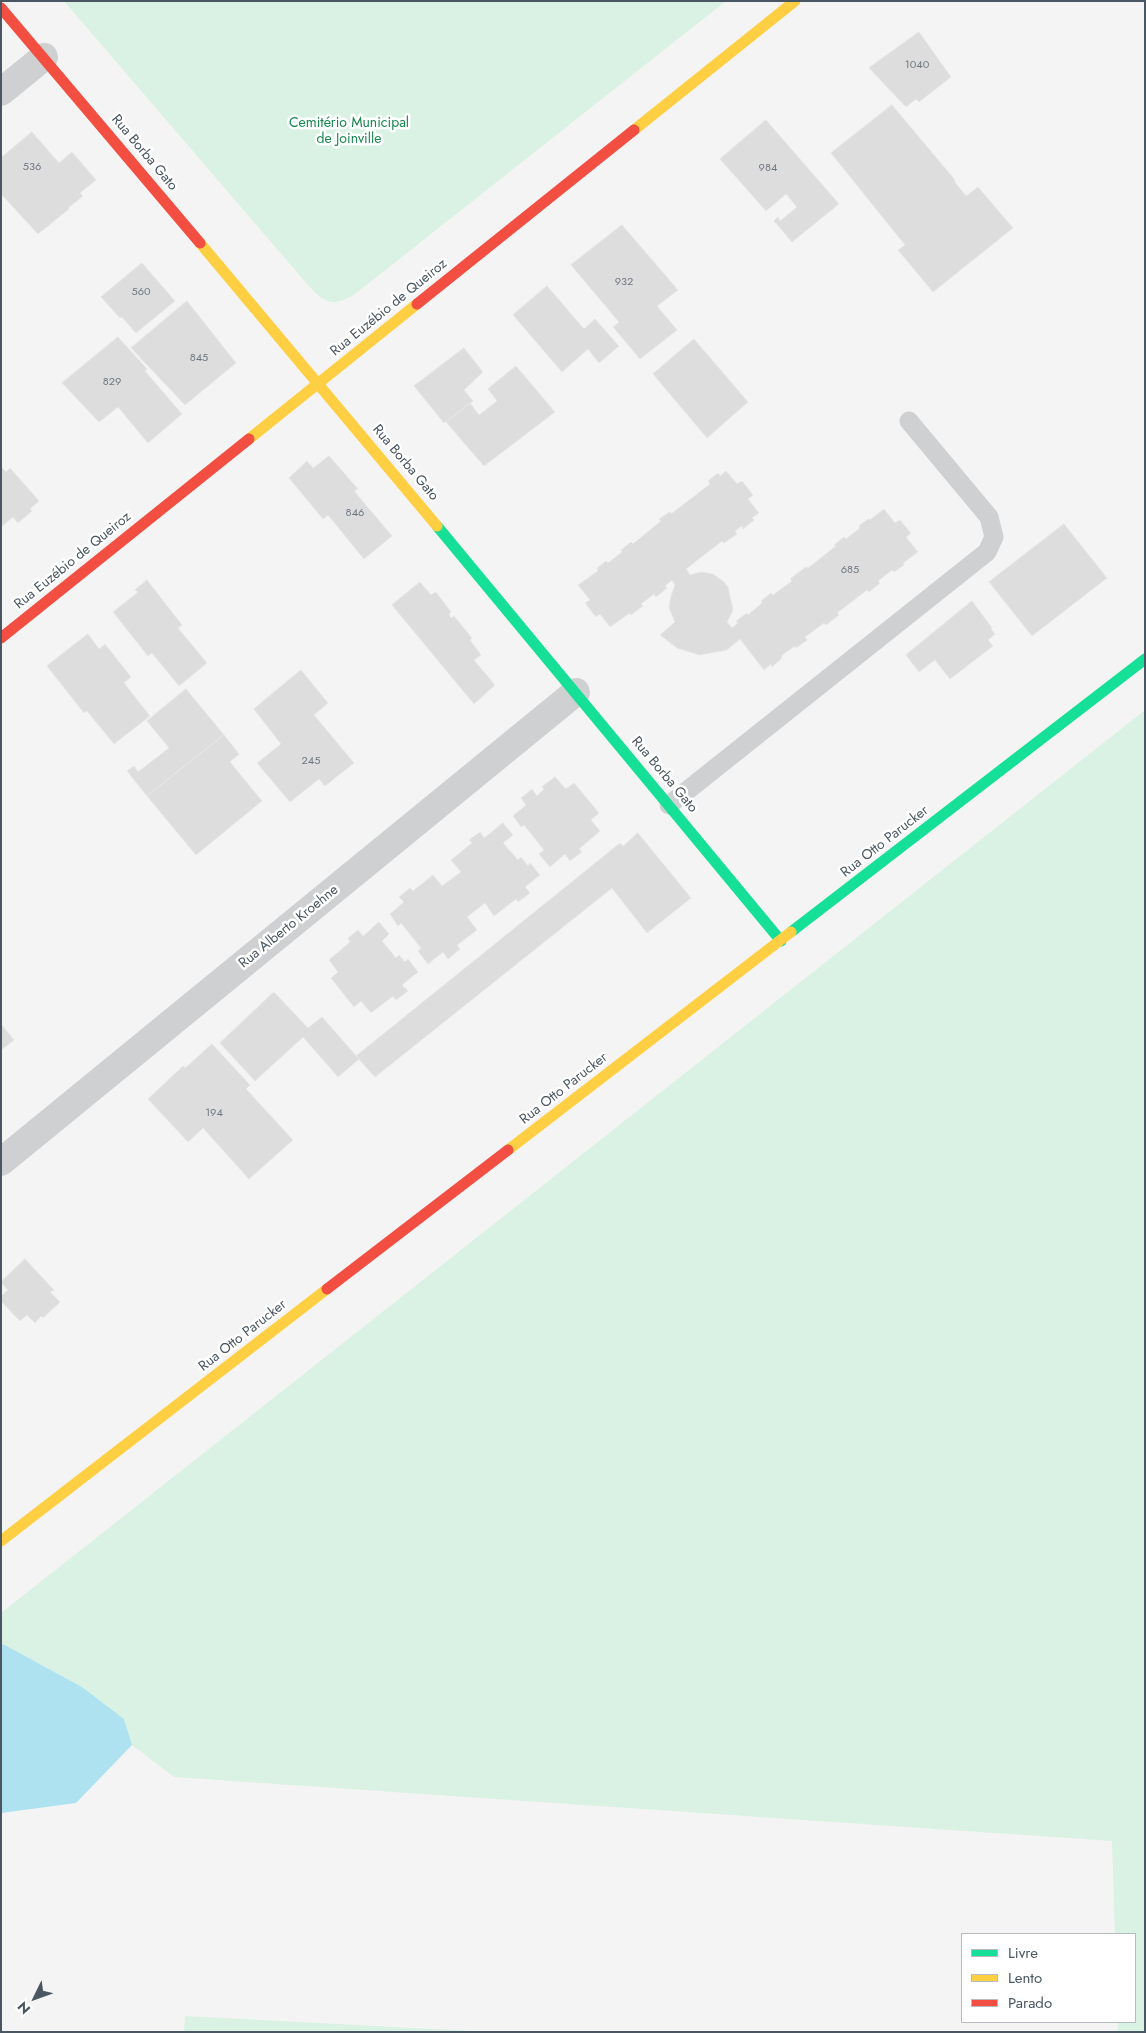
<!DOCTYPE html>
<html>
<head>
<meta charset="utf-8">
<style>
	body { margin:0 }
	#map { position:relative; width:1146px; height:2033px; overflow:hidden; background:#f4f4f4; font-family:Jost,sans-serif }
	canvas { display:block }
	.frame { position:absolute; inset:0; border:2px solid #4a5661; pointer-events:none }
	.legend { position:absolute; left:961px; top:1933px; width:175px; height:90px; box-sizing:border-box; background:#fff; border:1px solid #b7bbc0; margin:0; padding:6px 9px; list-style:none; font-size:15px; color:#4a5661 }
	.legend li { display:flex; align-items:center; gap:10px; height:25px }
	.legend b { width:25px; border:1px solid #b7bbc0 }
	.north { position:absolute; left:10px; top:1973px; width:50px; height:50px; -webkit-text-stroke:4px #fff; paint-order:stroke; rotate:228deg; font-size:14px; font-weight:700; line-height:20px; text-align:center; color:#4a5661 }
	.north::after { content:''; display:block; margin:auto; width:18px; height:22px; background:#4a5661; clip-path:polygon(50% 0,100% 100%,50% 72%,0 100%) }
</style>
</head>
<body>
<div id="map">
<canvas width="1146" height="2033"></canvas>
<div class="frame"></div>
<ul class="legend">
<li><b style="height:6px;background:#16e098"></b>Livre</li>
<li><b style="height:6px;background:#ffcf43"></b>Lento</li>
<li><b style="height:6px;background:#f24e42"></b>Parado</li>
</ul>
<div class="north">N</div>
</div>
<script>
const g = document.querySelector('canvas').getContext('2d');
g.lineJoin = 'round';
function paint(path, color) { g.fillStyle = color; g.fill(path, 'evenodd'); }
function stroke(path, color, width, dash) { g.strokeStyle = color; g.lineWidth = width; g.lineCap = dash ? 'butt' : 'round'; g.setLineDash(dash || []); g.stroke(path); }
function write(font, color, halo, rows, align = 'center') {
  g.font = font + ' Jost,sans-serif'; g.lineWidth = 5; g.setLineDash([]); g.textBaseline = 'middle'; g.strokeStyle = halo; g.fillStyle = color; for (const [text, x, y, turn = 0] of rows) {
    g.save(); g.translate(x, y); g.rotate((+turn || 0) * Math.PI / 180); g.textAlign = isNaN(turn) ? turn : align; if (halo) g.strokeText(text, 0, 0); g.fillText(text, 0, 0); g.restore();
  }
}
const green = new Path2D(`
	M64,1H726L355,294C332,308 324,303 307,284Z
	M1145,710V2032H1118V2022H1135V1934H1115L1112,1841L174,1777L132,1745L124,1719L82,1687L1,1643V1613Z
	M185,2016L490,2032H184Z`);
const water = new Path2D(`
	M3,1644L82,1687L124,1719L132,1745L76,1803L1,1813V1645Z`);
const building = new Path2D(`
	M919,32L951,77L919,102L916,99L906,107L869,68Z
	M892,105L955,180L954,181L966,196L978,187L1013,228L933,292L898,250L905,245L831,153Z
	M766,120L839,204L792,242L774,221L778,217L780,221L797,207L786,194L766,211L720,159Z
	M32,132L59,163L72,152L96,180L80,193L83,196L68,208L69,209L38,234L1,194V158Z
	M622,225L678,290L657,306L677,330L640,359L613,327L619,322L571,265Z
	M142,263L175,301L136,333L122,317L120,318L101,297Z
	M547,286L584,329L595,319L619,346L599,363L588,349L562,372L513,315Z
	M187,301L236,363L185,405L131,348Z
	M118,337L147,369L145,371L182,414L148,443L118,407L99,422L62,383Z
	M694,339L748,402L707,438L653,374Z
	M464,348L483,372L464,390L473,401L444,423L414,386Z
	M516,366L555,412L484,466L446,422L470,403L479,415L497,401L488,389Z
	M329,456L358,489L354,491L392,536L364,559L328,515L323,519L289,478L307,461L313,468Z
	M1,467L6,472L10,468L39,501L30,509L32,511L18,523L13,517L1,527Z
	M726,471L737,484L742,481L753,495L748,499L759,513L752,518L754,520L743,529L742,526L735,531L737,534L724,543L722,541L686,569L690,575L701,572L713,574L723,581L728,587L733,610L727,622L732,628L738,623L736,621L747,613L748,615L762,603L761,601L771,593L773,595L792,581L790,579L806,567L808,568L836,546L834,545L844,537L846,539L860,528L859,526L868,519L870,520L884,509L895,523L900,520L911,533L906,537L918,552L903,563L904,565L894,572L892,570L878,581L880,583L869,592L867,590L837,613L839,615L826,625L824,623L805,637L807,640L796,648L795,646L781,656L782,658L772,667L771,664L764,670L740,639L727,650L699,655L677,648L660,635L675,622L669,608L671,596L675,585L672,580L665,586L667,588L656,597L654,594L641,604L643,606L631,615L630,613L610,627L600,614L596,617L585,603L590,600L578,585L598,571L597,568L606,561L608,563L622,552L621,550L631,542L633,544L661,521L659,519L670,512L671,514L710,484L708,481L718,473L720,476Z
	M1064,524L1107,578L1032,636L989,582Z
	M147,580L182,625L178,628L207,663L179,686L152,653L148,656L113,612L138,592L135,590Z
	M420,582L431,595L436,592L451,612L449,614L451,618L454,616L472,638L470,640L481,655L474,660L495,685L474,704L392,605Z
	M972,601L992,628L991,629L995,634L988,640L993,646L950,679L935,660L919,672L906,655Z
	M88,634L99,649L105,644L131,677L124,683L150,716L114,744L87,711L84,713L47,666Z
	M301,670L328,703L314,715L354,763L325,786L319,779L290,802L257,763L281,744L254,709Z
	M186,689L224,735L147,796L127,771L134,766L138,772L169,748L147,721Z
	M224,735L239,754L230,762L262,801L196,855L147,796Z
	M555,777L566,789L574,783L599,813L591,820L600,831L579,849L582,852L570,861L565,854L550,867L539,854L544,850L524,825L521,827L513,816L526,805L521,798L532,789L537,796L544,789L542,787Z
	M503,823L513,835L503,843L518,860L521,857L528,866L530,863L540,875L525,887L530,893L518,902L516,899L494,916L485,903L467,917L477,930L457,945L460,949L448,959L443,952L428,964L418,951L421,948L401,923L398,926L390,914L404,902L399,897L410,888L413,891L433,875L442,886L461,872L451,860L472,843L469,840L480,832L484,838Z
	M638,833L691,898L647,933L612,888L375,1077L356,1056L620,843L623,846Z
	M379,922L389,934L382,941L396,958L399,955L405,962L408,959L418,972L402,985L408,991L396,1000L393,996L371,1013L361,1001L354,1007L331,978L338,972L329,960L350,942L348,938L358,930L363,936Z
	M274,992L308,1028L322,1017L359,1059L338,1077L303,1037L255,1081L220,1043Z
	M1,1024L14,1040L1,1050Z
	M212,1044L250,1085L246,1089L293,1140L249,1179L203,1128L188,1142L148,1099L183,1066L185,1068Z
	M25,1259L54,1290L50,1292L60,1302L43,1318L41,1316L35,1323L27,1315L20,1321L1,1301V1296L8,1290L1,1282Z`);
const lane = new Path2D(`
	M669,805L987,552L994,537L989,517L909,421`);
const street = new Path2D(`
	M1,92L44,57
	M1,1162L576,692`);
const fast = new Path2D(`
	M437,526L781,941
	M791,932L1145,659`);
const slow = new Path2D(`
	M634,130L795,1
	M200,243L437,526
	M249,439L417,304
	M508,1150L791,932
	M1,1541L327,1289`);
const jam = new Path2D(`
	M1,8L200,243
	M417,304L634,130
	M1,638L249,439
	M327,1289L508,1150`);
const numberNames = [
	["1040",917,65],
	["536",32,167],
	["984",768,168],
	["932",624,282],
	["560",141,292],
	["845",199,358],
	["829",112,382],
	["846",355,513],
	["685",850,570],
	["245",311,761],
	["194",214,1113]
];
const parkNames = [
	["Cemitério Municipal",349,124],
	["de Joinville",349,140]
];
const streetNames = [
	["Rua Borba Gato",144,153,50],
	["Rua Euzébio de Queiroz",389,308,-39],
	["Rua Borba Gato",405,463,50],
	["Rua Euzébio de Queiroz",73,561,-39],
	["Rua Borba Gato",664,775,50],
	["Rua Otto Parucker",885,842,-38],
	["Rua Alberto Kroehne",289,927,-39],
	["Rua Otto Parucker",564,1089,-38],
	["Rua Otto Parucker",243,1336,-38]
];
paint(green, '#d9f2e3');
paint(water, '#aee2f0');
paint(building, '#ddddde');
stroke(building, '#e5e6e7', 1);
stroke(lane, '#ced0d2', 19);
stroke(street, '#ced0d2', 28);
stroke(fast, '#16e098', 11);
stroke(slow, '#ffcf43', 11);
stroke(jam, '#f24e42', 11);
write('11px', '#707881', null, numberNames);
write('14px', '#17864f', '#fff', parkNames);
write('14px', '#4a5661', '#fff', streetNames);
</script>
</body>
</html>
